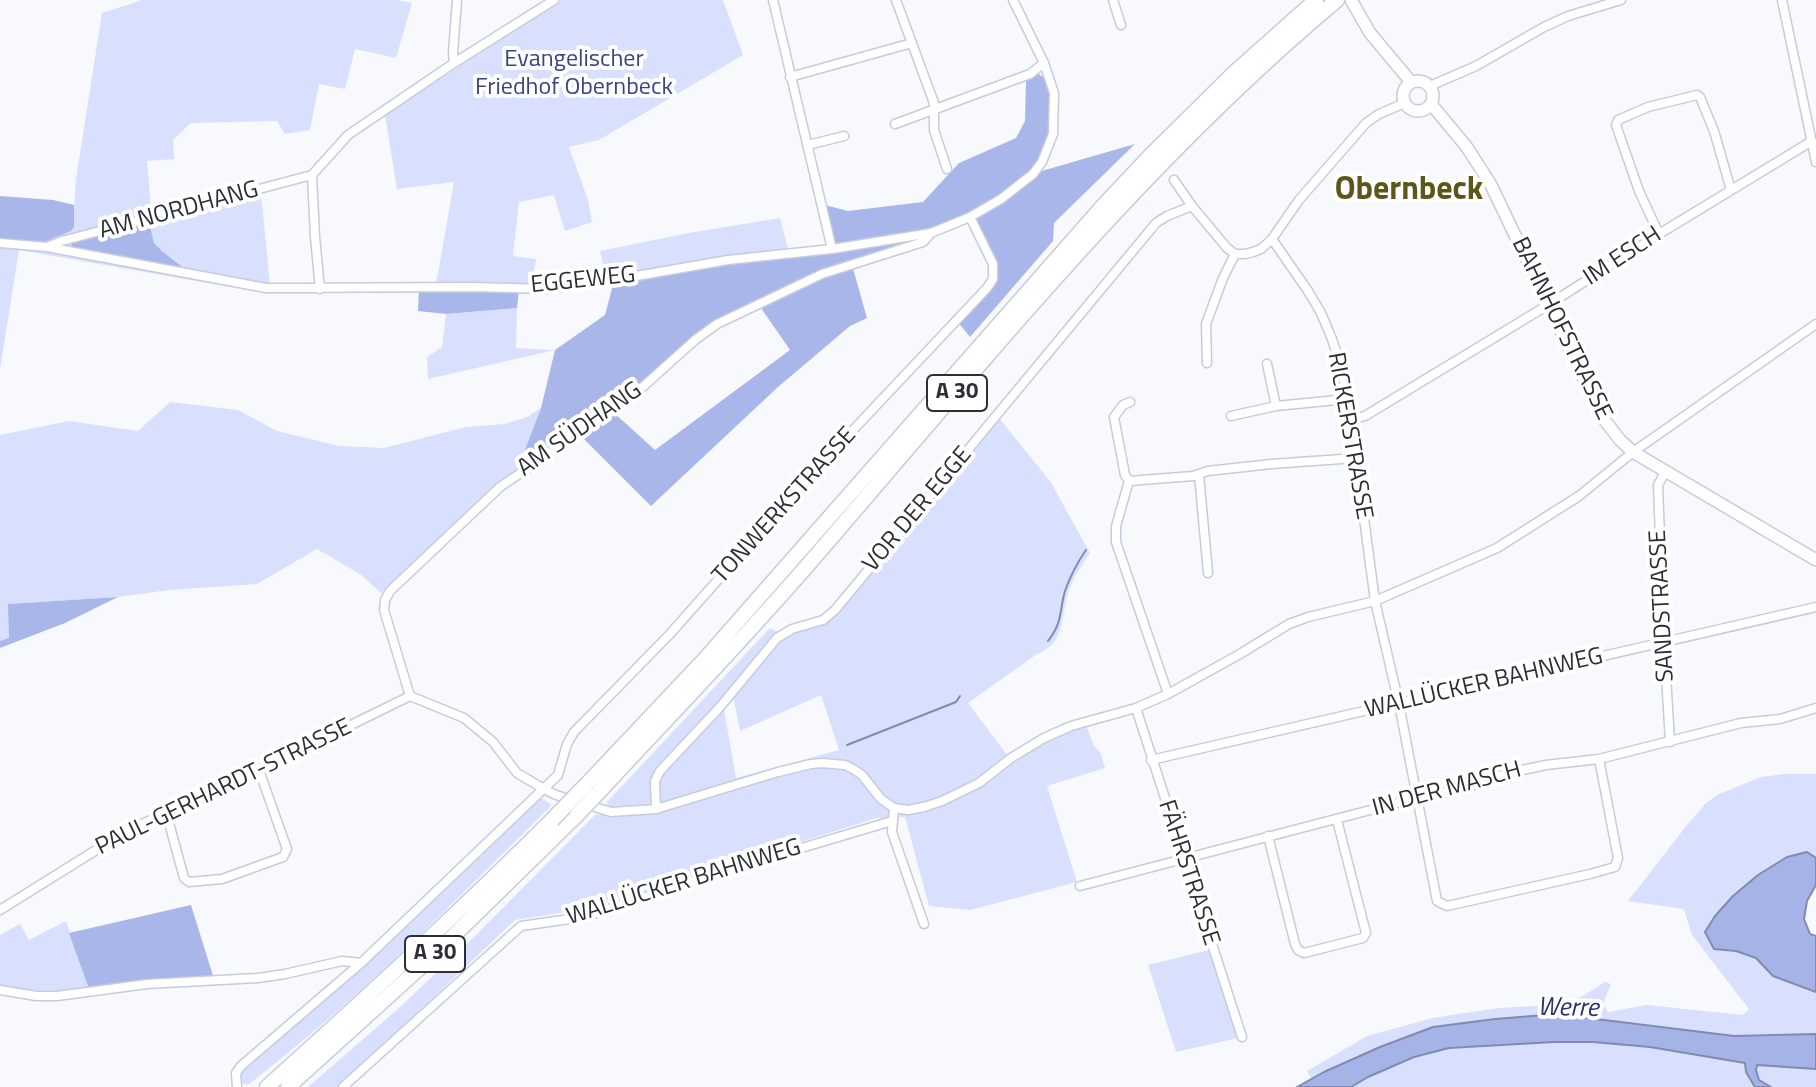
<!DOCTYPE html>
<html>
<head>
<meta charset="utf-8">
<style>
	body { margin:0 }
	canvas { display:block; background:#f8f9fc }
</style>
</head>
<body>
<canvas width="1816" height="1087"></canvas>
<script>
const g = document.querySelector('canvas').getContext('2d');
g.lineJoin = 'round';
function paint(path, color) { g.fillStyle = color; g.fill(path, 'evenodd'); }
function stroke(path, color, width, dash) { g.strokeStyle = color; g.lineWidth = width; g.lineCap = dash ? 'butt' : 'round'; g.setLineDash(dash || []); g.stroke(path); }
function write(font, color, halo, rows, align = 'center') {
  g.font = font + ' "Titillium Web",sans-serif'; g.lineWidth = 8; g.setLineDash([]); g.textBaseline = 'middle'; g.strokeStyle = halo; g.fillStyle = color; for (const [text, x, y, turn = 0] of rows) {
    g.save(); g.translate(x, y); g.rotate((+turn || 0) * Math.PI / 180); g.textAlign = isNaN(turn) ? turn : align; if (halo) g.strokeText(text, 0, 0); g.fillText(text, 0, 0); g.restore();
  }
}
const green = new Path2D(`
	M142,0H396L412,3L396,58L355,49L345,89L319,84L310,130L285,134L277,121L191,123L173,140L174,159L147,161L152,220L261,194L271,294L19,250L0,369V240L73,227L76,179L102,13ZM149,222L154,243L163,252L186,269L73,240Z
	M561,0H723L743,55L599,140L569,147L588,200L592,222L565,231L554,195L519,202L513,256L536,259L531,290H435L454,182L397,189L385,115Z
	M780,218L790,256L607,282L600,251L689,233Z
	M517,308L516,348L555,350L428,379L427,357L442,347L446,314Z
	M170,402L238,410L277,431L339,446L384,448L466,427L505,424L527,417L541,408L516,473L499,486L381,593L360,574L317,549L257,584L169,590L118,597L9,604V639L0,641V435L69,421L138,431Z
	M999,418L1050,481L1090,553C1082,565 1072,579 1068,593C1061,616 1065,644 1037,654L968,703L1008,756C1029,738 1057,725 1083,717L1094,746L1100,752L1105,768L1047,786L1077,882L970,910L929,906L905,817L877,818L585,909L515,920L339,1087H308L399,1008L476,935L596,814L600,815L609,805L606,803L770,628L784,635L823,623ZM731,686L740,731L821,695L839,750L736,778L722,698Z
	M1784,774H1816V858L1807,852L1714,949L1736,951L1756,958L1773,976L1816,992V1034L1734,1036L1588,1018L1545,1015L1495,1019L1433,1027L1380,1047L1312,1079L1307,1071L1367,1036L1433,1018L1457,1014L1500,1008L1553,1005L1581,997L1605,982L1611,984L1603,1004L1608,1012L1647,1005L1743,1015L1749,1009L1692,935L1684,909L1628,901L1687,825L1705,804L1717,795L1761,777Z
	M540,797L552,805C454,902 357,1001 248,1085L241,1083L240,1073L243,1067Z
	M66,921L89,989C58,993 30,993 0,987V935L20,924L29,940Z
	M1209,950L1238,1038L1176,1052L1148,965Z
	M1554,1042H1593L1650,1047L1744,1063L1816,1069V1087H1351L1368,1077L1414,1057L1449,1048Z`);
const forest = new Path2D(`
	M1037,73L1046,79C1058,115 1051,145 1028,175L1135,144L1054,223L1053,241L970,337L957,321C966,312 991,289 996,279C1002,264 976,230 968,217L923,240L852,265L867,318L850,326L778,387L651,506L578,433L516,473L541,408L555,350L605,315L614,281L729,262L836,251L825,205L848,211L923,202L959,163L1016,138L1025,121L1026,80ZM759,305L790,350L655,450L612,411L716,324Z
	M0,196L53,200L74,205V227L71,231L44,242L31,243L0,240Z
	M149,222L154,243L163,252L188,271L71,249L72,240Z
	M419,290H519L517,308L446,314L418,311Z
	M118,597L65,623L0,648V641L9,638L8,604Z
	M191,905L214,979L89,989L69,933Z`);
const water = new Path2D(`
	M1807,852L1816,858V885L1807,901L1804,919L1810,934L1816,936V992L1773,976L1756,958L1736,951L1714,949L1705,932L1715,916L1733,896L1758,875L1787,857Z
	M1545,1015L1588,1018L1734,1036L1816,1034V1069L1757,1065L1756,1070L1759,1080L1771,1087H1755L1746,1072L1745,1063L1650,1047L1593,1042H1554L1449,1048L1414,1057L1368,1077L1351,1087H1297L1324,1072L1380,1047L1433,1027L1495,1019Z`);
const stream = new Path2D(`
	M1048,641C1063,622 1059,612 1065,591C1070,577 1077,563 1086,550
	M847,745L956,702L960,696`);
const street = new Path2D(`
	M773,0L832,249
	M896,0L934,103V130L947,169
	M1113,0L1121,25
	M1782,0L1816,162
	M454,63L453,53L457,0
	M790,77L912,43
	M1430,86L1476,66L1544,27L1568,16L1621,0
	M895,124L1030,74L1044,63
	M808,145L844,136
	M312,175L315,237L320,289
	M1174,180L1192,206L1227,248L1235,254H1245L1253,252L1261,249L1272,239L1299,200L1366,123L1379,114L1405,103
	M1659,234L1639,191L1616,125L1618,120L1648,107L1697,95L1700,97L1714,131L1731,190
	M1272,239L1308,291L1321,313L1332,339L1342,370L1351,420L1375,601L1399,704L1437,901L1447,906L1590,874L1615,867L1618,858L1599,759
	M0,243L47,247L266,288L473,287L547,289L602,282L728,260L832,249L931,233L970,217L1001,199L1033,174L1042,162L1053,134L1054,93L1044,63L1013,0
	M47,247L62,241L312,175L348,135L454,63L554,0
	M1207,363L1206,324L1223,278L1235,254
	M1267,364L1276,406
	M1130,402L1123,405L1114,417L1125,475L1129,481L1116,526V542L1168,694
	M1231,416L1276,406L1347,399
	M1351,420L1365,416L1548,305L1659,234L1812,141
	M1665,472L1658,485L1664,642L1670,742
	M1199,475L1208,573
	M1129,481L1193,476L1208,471L1271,464L1356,458
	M410,696L464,718L493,742L517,773L544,789L556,795L611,812L656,809L778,772L811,764L822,763L845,765L853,769L862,775L881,799L894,808L908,810L924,807L942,801L979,783L1011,758L1044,738L1071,726L1136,708L1168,694L1240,654L1289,624L1308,617L1375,601L1497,548L1579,496L1633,452L1816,324
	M410,696L384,610L385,600L390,591L500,487L626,402L695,340L717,324L822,274L923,242L931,233
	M1136,708L1242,1037
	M1151,760L1816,607
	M894,808L892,832L924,924
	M656,809L655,781L660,771L720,707L777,638L792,629L823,620L835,610L1156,223L1167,216L1192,206
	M166,812L184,878L189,882L222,879L283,857L287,849L259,770
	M1268,836L1295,944L1298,950L1304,953L1363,938L1366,933L1337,820
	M1080,886L1416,798L1456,791L1508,773L1546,765L1599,759L1741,723L1780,719L1816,708
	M0,910L125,832L259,770L410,696
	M0,990L36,996H57L147,984L258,978L285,974L342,961L361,963
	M237,1087L236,1073L241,1066L361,963L558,775L567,744L574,732L669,635L821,464L987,288L993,279V264L970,217
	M343,1087L521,926L584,917L731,869L892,821`);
const secondary = new Path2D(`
	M1351,0L1370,33L1411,82
	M1403 96a15 15 0 1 1 30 0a15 15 0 1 1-30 0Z
	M1431,104L1466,146L1490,183L1602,417L1620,440L1633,452L1816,560`);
const highway = new Path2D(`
	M586,785L704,660L1102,207L1149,157L1234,73L1316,0
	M598,793C672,713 748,635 819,552C984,361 1143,162 1337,0
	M267,1087C364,1000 460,912 552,820
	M288,1087L436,953L577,815`);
const highwayBridge = new Path2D(`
	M577,815L598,793
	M552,820L586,785`);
const shields = [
	[957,393,60],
	[435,954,60]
];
const shieldNames = [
	["A 30",957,393],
	["A 30",435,954]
];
const parkNames = [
	["Evangelischer",574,60],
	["Friedhof Obernbeck",574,88]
];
const streetNames = [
	["AM NORDHANG",179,211,-15],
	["IM ESCH",1623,257,-33],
	["EGGEWEG",583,281,-6],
	["BAHNHOFSTRASSE",1561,329,64],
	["AM SÜDHANG",580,430,-35],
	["RICKERSTRASSE",1349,436,80],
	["TONWERKSTRASSE",785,506,-48],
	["VOR DER EGGE",918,510,-50],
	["SANDSTRASSE",1663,606,-93],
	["WALLÜCKER BAHNWEG",1484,684,-13],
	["PAUL-GERHARDT-STRASSE",224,788,-26],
	["IN DER MASCH",1447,790,-15],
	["FÄHRSTRASSE",1188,873,72],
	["WALLÜCKER BAHNWEG",684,883,-17]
];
const waterNames = [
	["Werre",1568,1009,1]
];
const districtNames = [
	["Obernbeck",1409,191]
];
paint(green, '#d9e0fd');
paint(forest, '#a9b6ea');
paint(water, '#a6b3e7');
stroke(water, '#818bb2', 2);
stroke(stream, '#818bb2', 2);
stroke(street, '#c6cbdd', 11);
stroke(secondary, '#c6cbdd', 14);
stroke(highway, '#c6cbdd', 17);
stroke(street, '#fff', 8);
stroke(secondary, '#fff', 11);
stroke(highway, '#fff', 14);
stroke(highwayBridge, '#c6cbdd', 17, []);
stroke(highwayBridge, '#fff', 14);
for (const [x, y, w] of shields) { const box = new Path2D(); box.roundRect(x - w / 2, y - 18, w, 36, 6); g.fillStyle = '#fff'; g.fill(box); stroke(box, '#2c2e35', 2); }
write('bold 22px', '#2c2e35', null, shieldNames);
write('24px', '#3a4484', '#fff', parkNames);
write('24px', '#2c2e35', '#fff', streetNames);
write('italic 26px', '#2a3370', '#fff', waterNames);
write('bold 32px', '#5c561a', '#fff', districtNames);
</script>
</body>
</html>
